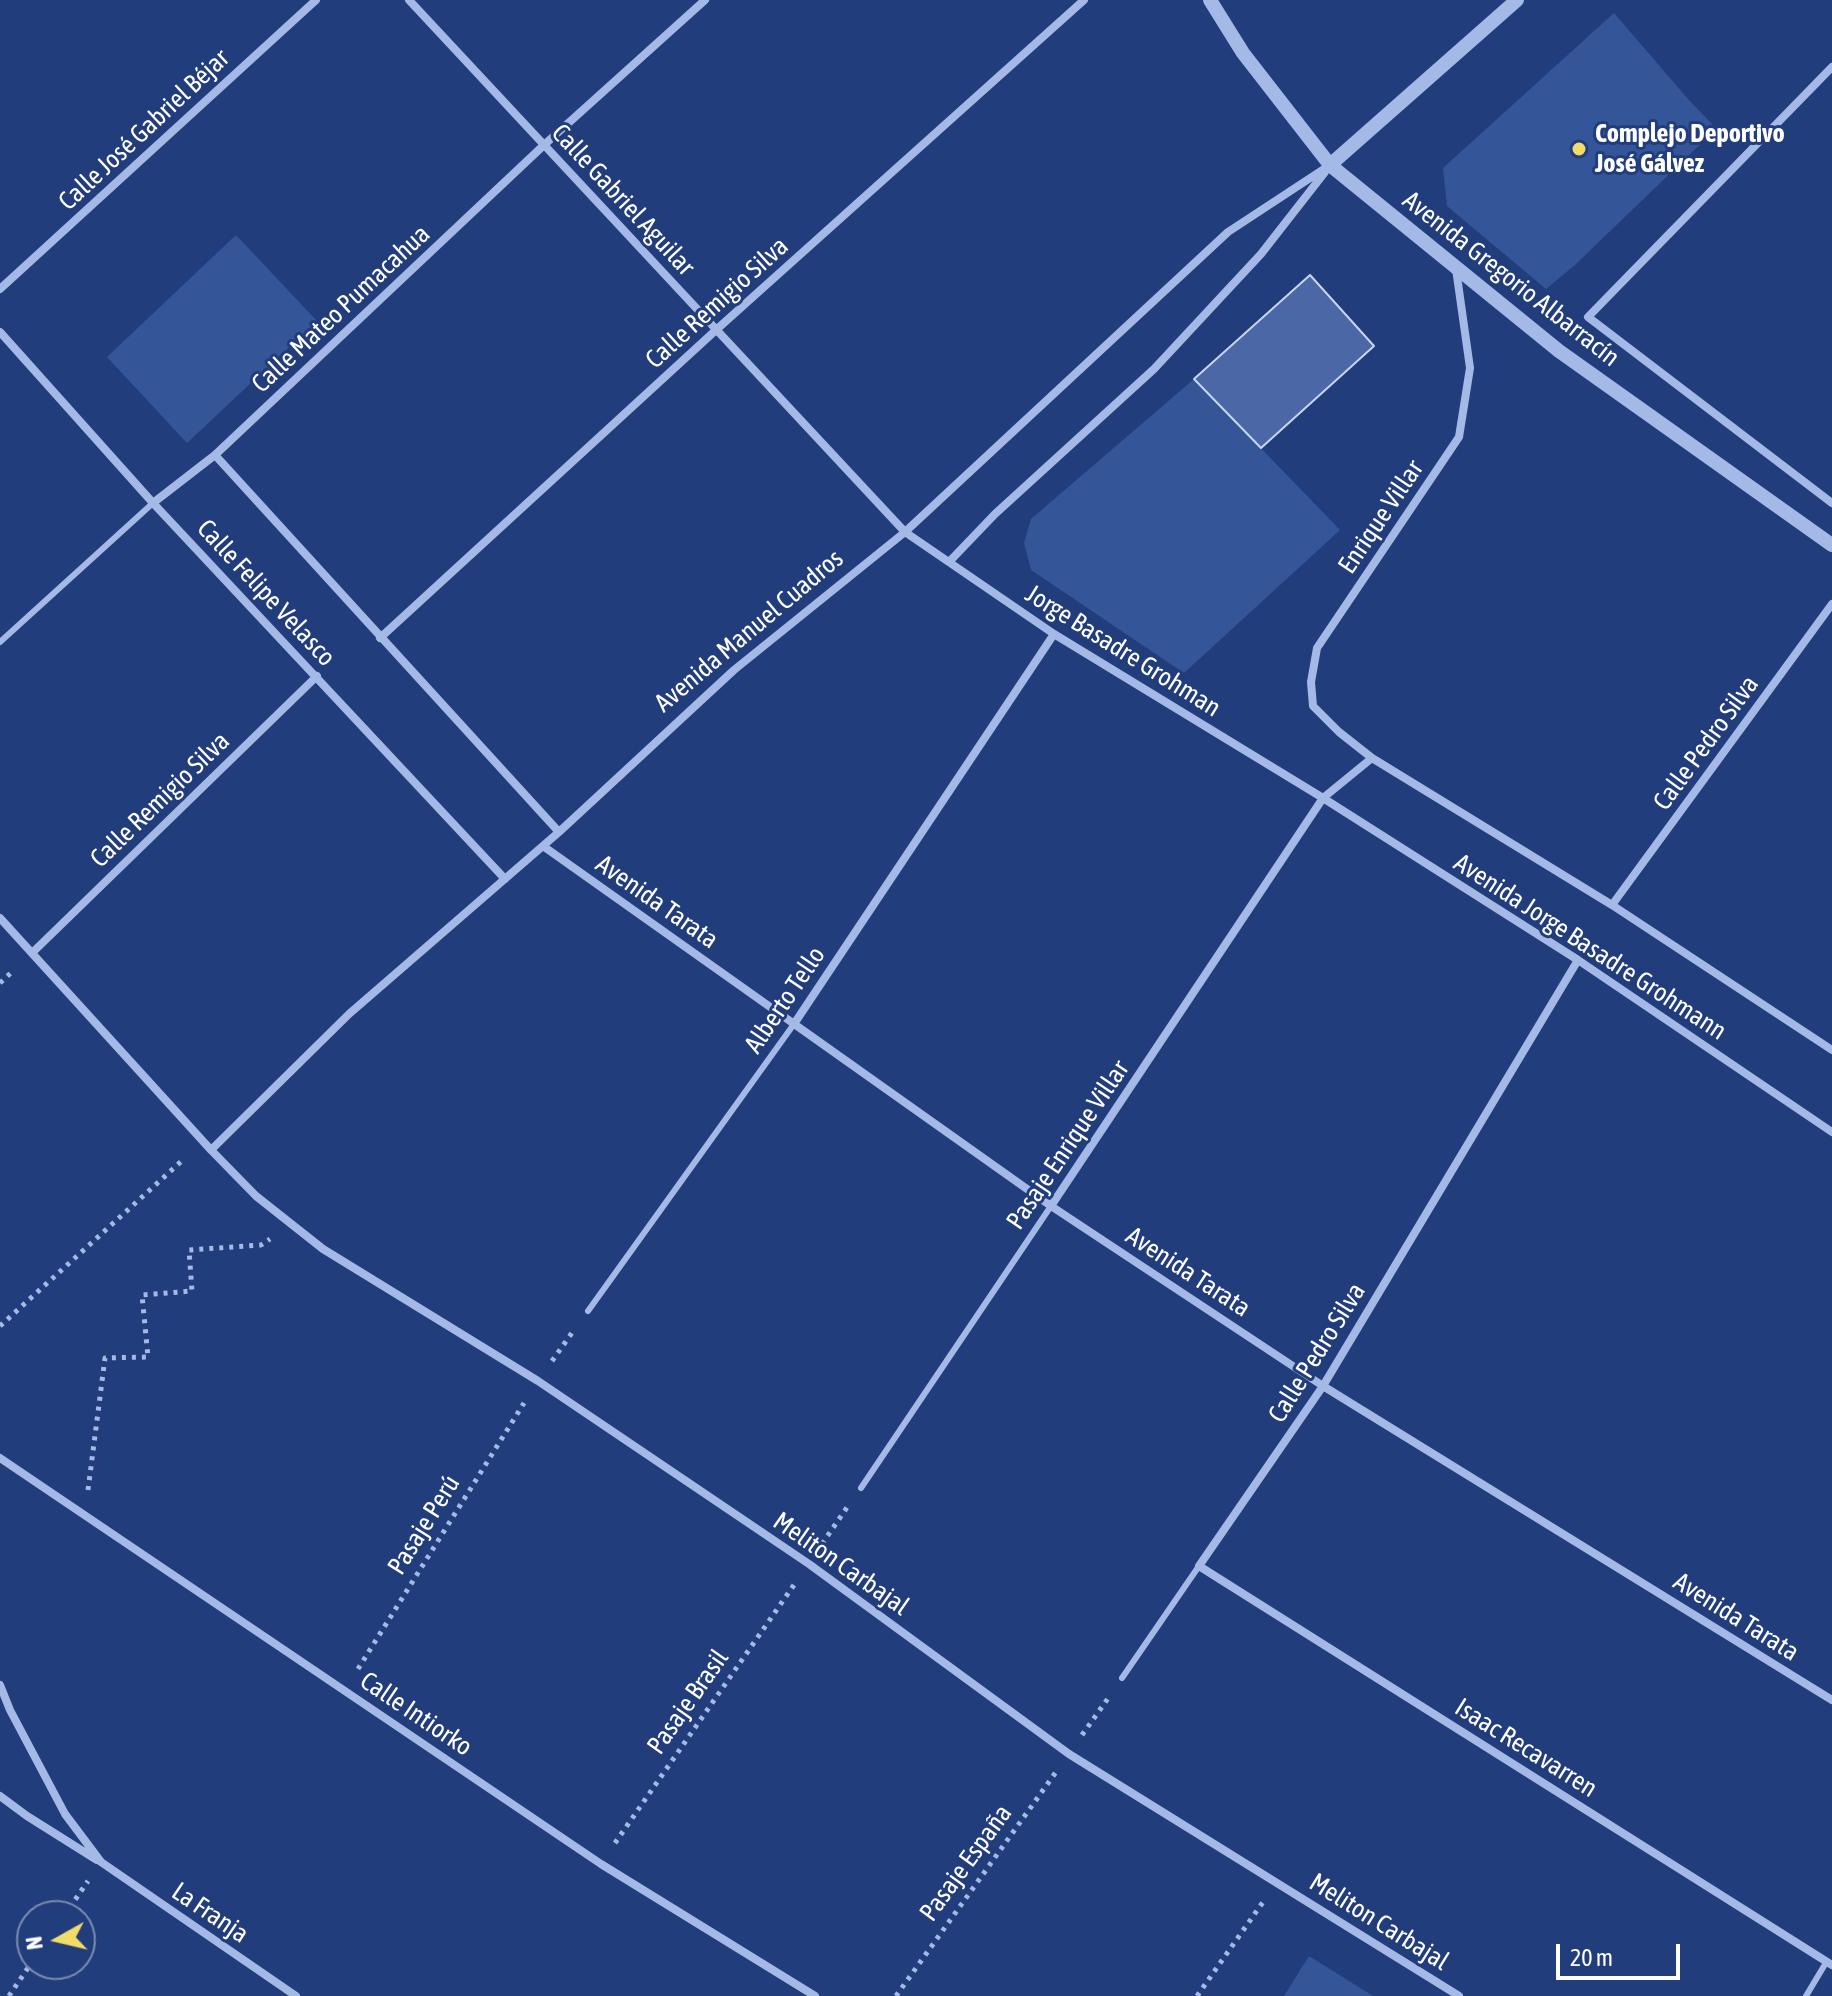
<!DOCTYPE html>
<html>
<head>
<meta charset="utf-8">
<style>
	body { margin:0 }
	#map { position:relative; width:1832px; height:1996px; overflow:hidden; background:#223d7c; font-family:"Asap Condensed",sans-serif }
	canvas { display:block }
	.north { position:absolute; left:16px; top:1900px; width:80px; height:80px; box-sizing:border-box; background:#223d7c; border:2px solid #7a8bb0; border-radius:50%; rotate:262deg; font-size:22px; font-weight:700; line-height:32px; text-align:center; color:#fff }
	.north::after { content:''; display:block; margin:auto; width:28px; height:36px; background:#f1dc67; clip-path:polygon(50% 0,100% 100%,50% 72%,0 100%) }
	.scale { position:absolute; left:1556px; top:1944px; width:124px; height:36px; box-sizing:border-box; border:4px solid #fff; border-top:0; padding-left:10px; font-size:24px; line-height:28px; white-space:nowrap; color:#fff; -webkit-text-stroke:6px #223d7c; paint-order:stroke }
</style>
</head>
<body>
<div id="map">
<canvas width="1832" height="1996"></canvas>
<div class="north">N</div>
<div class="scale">20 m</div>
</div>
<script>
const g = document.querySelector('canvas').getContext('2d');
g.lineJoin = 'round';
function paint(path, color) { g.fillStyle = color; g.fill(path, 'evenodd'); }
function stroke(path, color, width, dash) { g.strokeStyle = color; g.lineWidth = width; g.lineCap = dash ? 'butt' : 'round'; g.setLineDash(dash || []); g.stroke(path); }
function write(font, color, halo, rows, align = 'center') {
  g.font = font + ' "Asap Condensed",sans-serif'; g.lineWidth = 6; g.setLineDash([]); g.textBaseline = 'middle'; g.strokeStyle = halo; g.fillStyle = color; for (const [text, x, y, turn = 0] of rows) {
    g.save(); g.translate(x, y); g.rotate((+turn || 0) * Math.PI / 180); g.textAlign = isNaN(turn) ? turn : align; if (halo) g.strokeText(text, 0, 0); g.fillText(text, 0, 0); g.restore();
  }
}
const green = new Path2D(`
	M1614,13L1688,99L1713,125L1712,126L1715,130L1575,265L1546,289L1447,206L1443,168Z
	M236,235L317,321L187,443L107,357Z
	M1194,379L1340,530L1184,673L1031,570L1024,543L1031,519Z
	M1309,1956L1373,1996H1284Z`);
const building = new Path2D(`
	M1310,275L1374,346L1261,448L1194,379Z`);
const path = new Path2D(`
	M0,983L14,970
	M0,1326L185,1158
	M552,1361L574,1330
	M88,1490L105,1358L148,1357L142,1295L192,1291L189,1250L261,1245L270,1239
	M822,1544L848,1506
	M358,1669L524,1403
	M1082,1735L1109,1697
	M615,1843L796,1582
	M64,1916L88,1881
	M9,1996L32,1962
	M896,1996L1056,1772
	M1197,1996L1263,1902`);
const service = new Path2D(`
	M0,642L153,503
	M588,1311L794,1024
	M861,1488L1051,1206
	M1122,1678L1199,1566
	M1806,1996L1827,1961`);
const minor = new Path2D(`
	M409,0L905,532L1054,634L1323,798L1578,960L1832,1132
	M1832,67L1588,317L1832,503
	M1456,269L1470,368L1459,437L1317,648L1311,682L1313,706L1339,732L1372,758L1612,905L1832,1050
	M0,289L316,0
	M0,332L153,503L505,879
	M215,455L559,832
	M153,503L215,455L544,145L705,0
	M949,562L995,514L1154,369L1261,254L1325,172
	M380,638L716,330L1084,0
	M543,846L1051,1206L1323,1386L1832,1700
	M1612,905L1832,604
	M0,918L211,1150L256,1196L323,1249L538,1381L809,1564L1069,1754L1459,1996
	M32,953L317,676
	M1578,960L1323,1386L1199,1566L1832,1965
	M794,1024L1054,634
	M211,1150L349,1014L559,832L734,670L905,532L1228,232L1330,165
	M1051,1206L1323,798L1372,758
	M0,1458L601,1864L815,1996
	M0,1685L10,1710L65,1814L101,1862L296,1996
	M0,1796L27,1816L97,1860`);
const tertiary = new Path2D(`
	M1210,0L1243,53L1330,165L1559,351L1832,545
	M1330,165L1517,0`);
const markers = [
	[1579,149,8,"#f1dc67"]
];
const streetNames = [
	["Calle José Gabriel Béjar",144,130,-43],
	["Calle Gabriel Aguilar",623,200,47],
	["Avenida Gregorio Albarracín",1511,279,38],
	["Calle Remigio Silva",717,303,-42],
	["Calle Mateo Pumacahua",341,309,-43],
	["Enrique Villar",1381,517,-56],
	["Calle Felipe Velasco",266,593,47],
	["Avenida Manuel Cuadros",749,631,-40],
	["Jorge Basadre Grohman",1123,651,32],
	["Calle Pedro Silva",1706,743,-54],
	["Calle Remigio Silva",160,800,-44],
	["Avenida Tarata",657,902,35],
	["Avenida Jorge Basadre Grohmann",1590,947,33],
	["Alberto Tello",785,1000,-56],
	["Pasaje Enrique Villar",1068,1145,-56],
	["Avenida Tarata",1188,1272,33],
	["Calle Pedro Silva",1317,1353,-58],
	["Pasaje Perú",424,1525,-58],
	["Meliton Carbajal",841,1564,35],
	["Avenida Tarata",1736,1617,32],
	["Pasaje Brasil",688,1702,-55],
	["Calle Intiorko",416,1714,34],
	["Isaac Recavarren",1526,1748,32],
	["Pasaje España",966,1863,-54],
	["La Franja",210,1913,34],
	["Meliton Carbajal",1379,1922,32]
];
const poiNames = [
	["Complejo Deportivo",1595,134],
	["José Gálvez",1595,164]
];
paint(green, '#355599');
paint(building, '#4b67a5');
stroke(building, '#c8d6f4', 2);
stroke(path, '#a5b9e6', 5, [4, 6]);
stroke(service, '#a5b9e6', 6);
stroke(minor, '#a5b9e6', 8);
stroke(tertiary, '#a5b9e6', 14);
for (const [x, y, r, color] of markers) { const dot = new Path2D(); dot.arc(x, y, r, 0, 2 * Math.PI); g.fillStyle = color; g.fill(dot); stroke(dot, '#223d7c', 3); }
write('26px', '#fff', '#223d7c', streetNames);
write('bold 26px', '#fff', '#223d7c', poiNames, 'left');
</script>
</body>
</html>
